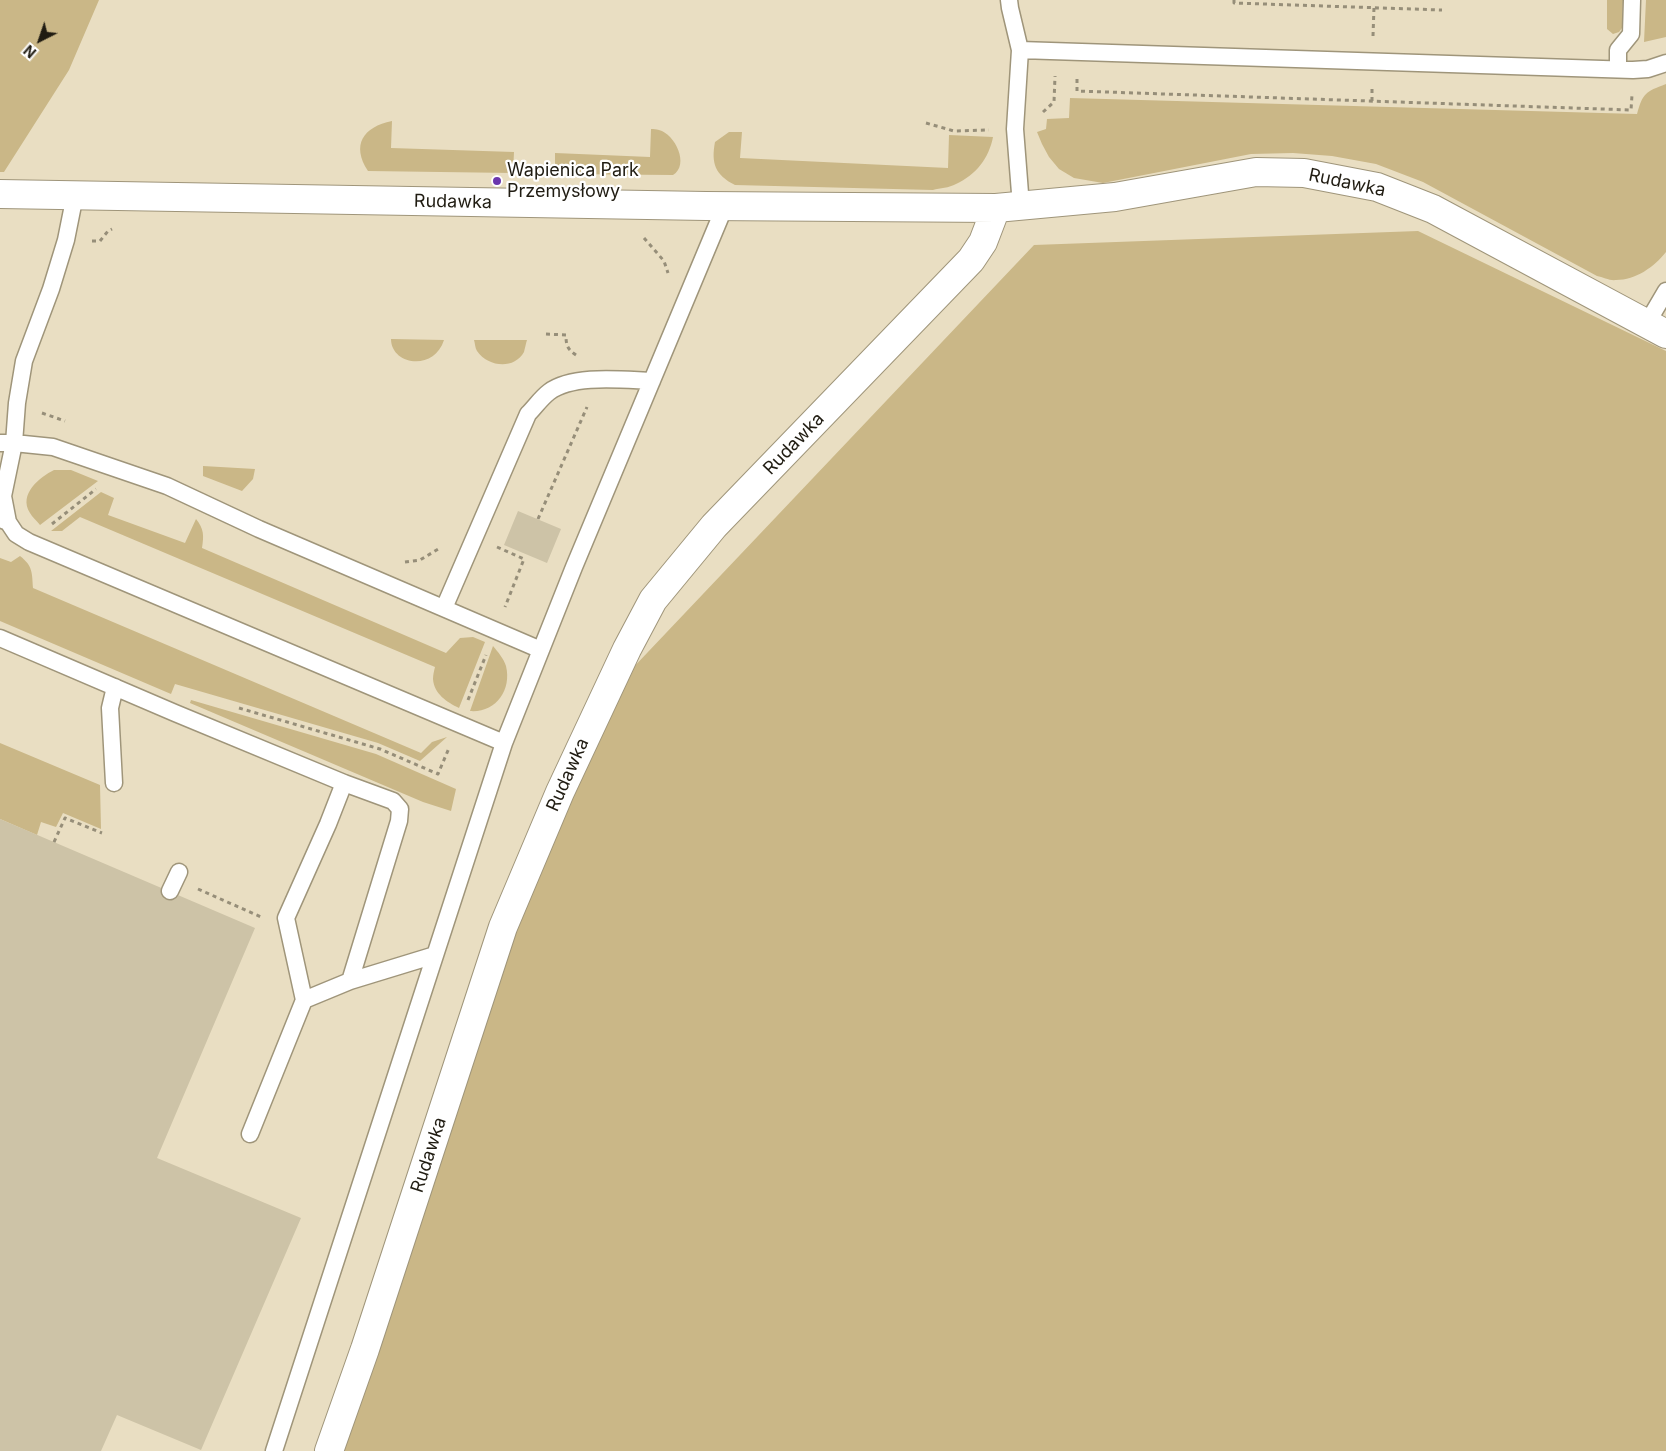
<!DOCTYPE html>
<html>
<head>
<meta charset="utf-8">
<style>
	body { margin:0 }
	#map { position:relative; width:1666px; height:1451px; overflow:hidden; background:#e9dec2; font-family:Inter,sans-serif }
	canvas { display:block }
	.north { position:absolute; left:15px; top:15px; width:50px; height:50px; -webkit-text-stroke:4px #fff; paint-order:stroke; rotate:221deg; font-size:14px; font-weight:700; line-height:20px; text-align:center; color:#201c12 }
	.north::after { content:''; display:block; margin:auto; width:18px; height:22px; background:#201c12; clip-path:polygon(50% 0,100% 100%,50% 72%,0 100%) }
</style>
</head>
<body>
<div id="map">
<canvas width="1666" height="1451"></canvas>
<div class="north">N</div>
</div>
<script>
const g = document.querySelector('canvas').getContext('2d');
g.lineJoin = 'round';
function paint(path, color) { g.fillStyle = color; g.fill(path, 'evenodd'); }
function stroke(path, color, width, dash) { g.strokeStyle = color; g.lineWidth = width; g.lineCap = dash ? 'butt' : 'round'; g.setLineDash(dash || []); g.stroke(path); }
function write(font, color, halo, rows, align = 'center') {
  g.font = font + ' Inter,sans-serif'; g.lineWidth = 4.5; g.setLineDash([]); g.textBaseline = 'middle'; g.strokeStyle = halo; g.fillStyle = color; for (const [text, x, y, turn = 0] of rows) {
    g.save(); g.translate(x, y); g.rotate((+turn || 0) * Math.PI / 180); g.textAlign = isNaN(turn) ? turn : align; if (halo) g.strokeText(text, 0, 0); g.fillText(text, 0, 0); g.restore();
  }
}
const green = new Path2D(`
	M0,0H99L69,70L4,172H0Z
	M1607,0H1623L1622,28L1619,32L1613,34L1607,29Z
	M1646,0H1666V37L1644,42Z
	M1666,84V252C1654,267 1636,280 1616,280C1610,281 1603,277 1597,276L1423,182L1376,164L1332,156L1293,153L1251,154L1103,183L1074,178L1059,169L1049,157L1042,144L1037,132L1046,129L1047,119L1069,118L1070,98L1637,114C1643,93 1645,92 1666,84Z
	M392,121L391,148L514,152L513,173L368,171C351,145 363,127 392,121Z
	M651,129C654,129 656,129 659,130C675,134 690,165 673,175L555,174V153L650,157Z
	M729,132H742L740,158L948,168L949,135L993,137C989,158 976,175 956,184C949,188 940,188 933,190L735,185C715,175 711,163 715,142Z
	M1418,231L1666,351V1451H343L516,925L571,794L629,672L1034,245Z
	M391,339L444,340C434,372 391,365 391,339Z
	M474,340H527C526,343 525,348 524,352C514,370 488,367 477,351C475,348 475,343 474,340Z
	M203,466L255,469L253,479L242,491L203,476Z
	M54,470H71L98,481L40,525C37,521 32,517 30,513C18,494 40,477 54,470Z
	M101,492L114,498L108,515L185,543L196,519C204,529 204,535 202,548L446,653L460,638L473,637L485,642L459,708C447,702 434,694 433,679C433,675 434,671 435,667L80,517L62,531H51Z
	M20,556C33,566 32,573 33,588L421,753L432,742L447,737L420,761L378,743L175,684L171,694L0,621V558L11,562Z
	M493,646C498,652 504,659 506,666C512,691 495,713 470,711Z
	M191,700L376,754L456,789L451,811L423,802L190,703Z
	M0,743L100,785L101,829L63,813L56,827L41,822L37,835L0,819Z`);
const building = new Path2D(`
	M518,511L561,529L547,563L504,545Z
	M0,819L255,928L157,1158L301,1218L201,1450L117,1415L101,1451H0Z`);
const path = new Path2D(`
	M1234,0V3L1442,10
	M1373,36L1374,7
	M1077,79V91L1631,110L1632,95
	M1372,101V87
	M1043,112L1054,102L1055,76
	M926,123L954,131L989,130
	M644,238L664,261L668,273
	M92,241H100L108,231L112,229
	M546,334L566,335C566,345 567,349 576,355
	M42,413L65,421
	M538,519L587,407
	M52,524L96,489
	M497,547L524,559L505,607
	M405,562L420,560L440,548
	M468,700L486,655
	M239,708L380,749L438,774L449,748
	M54,842L65,818L102,833
	M198,889L261,917`);
const lane = new Path2D(`
	M1009,0L1010,8L1020,50L1015,129L1021,206
	M1020,50L1633,70L1648,69L1666,63
	M1618,69V50L1631,34L1632,0
	M1646,325L1666,291
	M0,443H14L53,447L167,486L259,529L541,650
	M0,519L8,522L16,534L29,542L504,743
	M8,522L3,496L14,443L17,403L24,361L51,289L66,240L75,195
	M444,608L528,414C535,407 541,398 549,392C573,374 623,380 652,381
	M0,638L175,713L344,783L328,824L286,918L304,1000L250,1134
	M114,783L110,708L115,687
	M344,783L393,801L400,809L399,821L350,981
	M170,891L179,872
	M304,1000L350,981L435,955
	M274,1451L504,743L574,567L725,206`);
const street = new Path2D(`
	M0,194L706,206L996,208L1115,197L1256,172L1304,173L1377,187L1433,209L1666,334
	M329,1451L365,1349L503,927L560,792L627,649L653,600L714,526L971,260L983,242L996,208`);
const markers = [
	[497,181,5,"#6b37ae"]
];
const poiNames = [
	["Wapienica Park",507,171],
	["Przemysłowy",507,192]
];
const streetNames = [
	["Rudawka",1347,183,12],
	["Rudawka",453,202,1],
	["Rudawka",794,444,-46],
	["Rudawka",568,775,-66],
	["Rudawka",429,1155,-72]
];
paint(green, '#cab787');
paint(building, '#cdc3a7');
stroke(lane, '#9f957a', 19);
stroke(street, '#9f957a', 30);
stroke(path, '#968e79', 3, [4, 4]);
stroke(lane, '#fff', 16);
stroke(street, '#fff', 28);
for (const [x, y, r, color] of markers) { const dot = new Path2D(); dot.arc(x, y, r, 0, 2 * Math.PI); g.fillStyle = color; g.fill(dot); stroke(dot, '#fff', 2); }
write('18px', '#201c12', '#fff', poiNames, 'left');
write('18px', '#201c12', '#fff', streetNames);
</script>
</body>
</html>
